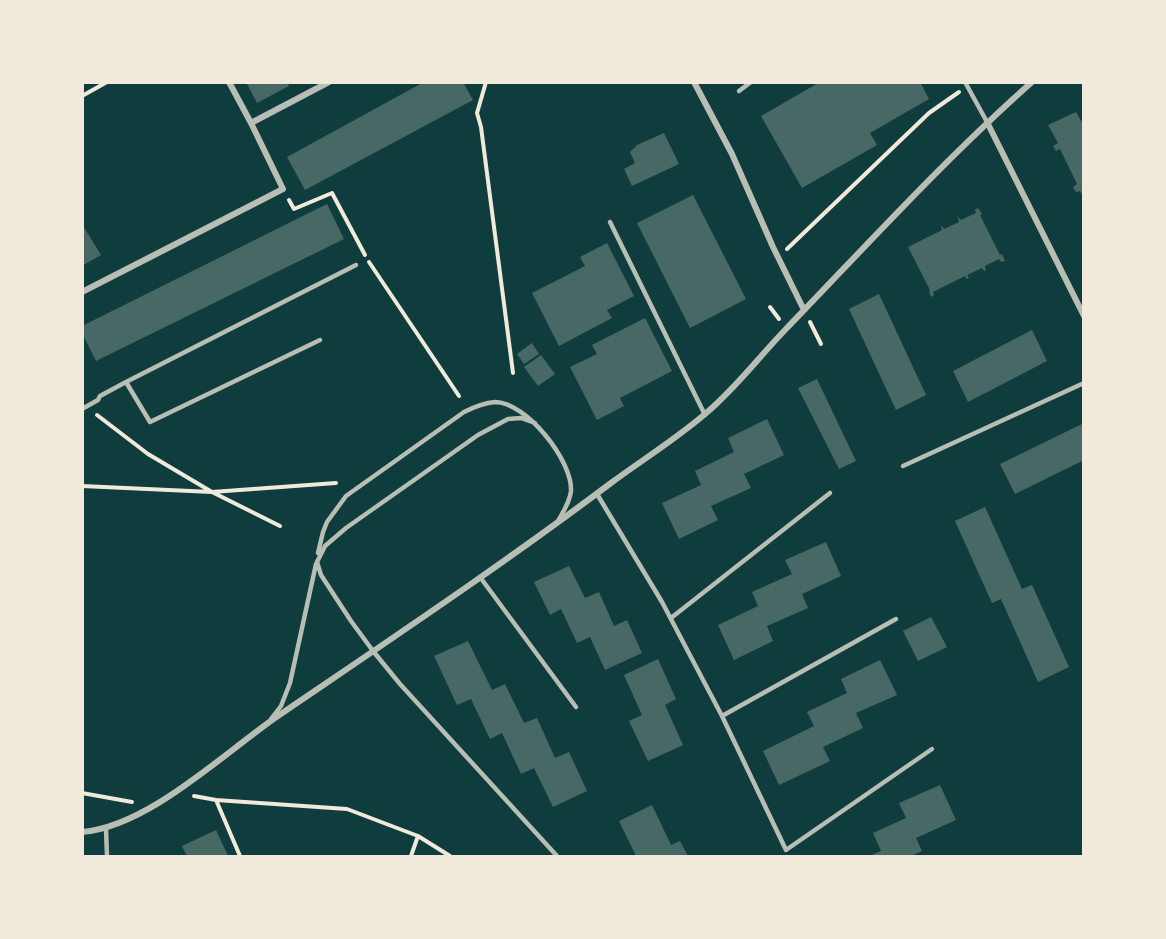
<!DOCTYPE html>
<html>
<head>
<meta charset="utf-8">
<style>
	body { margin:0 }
	#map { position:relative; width:1166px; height:939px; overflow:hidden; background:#0f3d3e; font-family:Roboto,sans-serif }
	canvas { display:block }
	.frame { position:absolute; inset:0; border:84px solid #f1e9da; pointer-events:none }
</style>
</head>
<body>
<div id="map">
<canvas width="1166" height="939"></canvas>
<div class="frame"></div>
</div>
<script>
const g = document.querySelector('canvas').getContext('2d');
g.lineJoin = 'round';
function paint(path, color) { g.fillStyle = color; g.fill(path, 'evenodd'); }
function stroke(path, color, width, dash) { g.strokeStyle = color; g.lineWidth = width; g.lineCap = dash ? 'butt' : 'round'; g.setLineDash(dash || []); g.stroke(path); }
const building = new Path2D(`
	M246,82H287L289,86L257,103Z
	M424,82H463L473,100L305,190L287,157Z
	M820,82H920L929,99L870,133L877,145L802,188L761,116Z
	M1076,112L1084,126V198L1080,191L1076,192L1073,187L1077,184L1060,149L1056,151L1053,146L1058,143L1048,125Z
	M664,133L679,164L632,186L624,169L635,163L630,152L637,145Z
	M693,195L746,299L690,328L637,223Z
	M327,204L344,239L96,361L82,333V326Z
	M978,208L982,214L980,215L1000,255L1002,254L1005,261L1001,262L999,259L985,266L986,270L984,271L982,268L967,275L969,278L967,279L965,276L933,292L934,295L931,297L929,291L930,290L908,247L942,230L941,227L942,226L944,229L959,222L957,216L961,220L976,213L975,210Z
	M82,224L101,255L82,266Z
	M607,243L634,296L607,310L612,318L559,346L532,293L585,266L580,257Z
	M879,294L926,395L896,410L849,309Z
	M645,318L672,371L620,398L624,406L597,420L570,367L597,354L592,345Z
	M1032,330L1047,361L968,402L953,371Z
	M532,343L539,354L524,364L517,354Z
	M541,355L555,374L538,386L524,367Z
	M817,379L856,461L839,469L798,388Z
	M767,419L784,455L744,474L751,488L711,506L718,520L679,539L662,503L701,485L695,471L734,452L728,438Z
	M1084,423V460L1015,494L1000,464Z
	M985,507L1022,589L1032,585L1069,667L1038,682L1001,599L992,603L955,521Z
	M826,542L841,576L802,594L808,608L767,626L773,641L734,660L718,625L758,606L752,592L792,574L785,560Z
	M569,566L585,598L599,592L614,626L627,620L642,653L605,670L590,637L577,643L561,609L550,615L534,582Z
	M931,617L947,647L918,661L903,631Z
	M468,641L492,690L505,684L524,723L537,718L555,758L569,752L587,791L553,807L534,768L521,774L502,733L490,739L471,699L457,705L434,656Z
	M658,659L676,699L665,705L683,745L648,761L629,721L642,715L624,675Z
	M880,660L897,695L856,713L863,728L823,747L830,761L779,785L763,751L814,726L807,712L847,693L841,679Z
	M940,785L956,820L916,838L922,851L911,856H869L881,851L873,833L906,818L899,803Z
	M652,805L671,845L680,841L688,856H636L619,821Z
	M216,830L228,856H187L182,846Z`);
const path = new Path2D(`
	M486,82L477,113L481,127L513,373
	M82,96L107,82
	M289,200L294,209L332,193L365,255
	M787,249L929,113L959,92
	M369,262L459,396
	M770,307L779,319
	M810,322L821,344
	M97,415L148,454L212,492L280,526
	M82,486L212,492L336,483
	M82,793L132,802
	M194,796L216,800L240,856
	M216,800L347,809L418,836L450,856
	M411,856L418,836`);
const service = new Path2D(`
	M965,82L987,122
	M739,91L751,82
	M610,222L705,415
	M126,382L150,422L320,340
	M82,409L98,400L100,396L126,382L356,265
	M535,423L521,418L508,419L478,435L346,528L325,546L317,562L321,575L351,621L373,651L400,684L557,856
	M903,466L1084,383
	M597,494L662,602L722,716L786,850L932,749
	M318,553L323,532L327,522L346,496L464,412C474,407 483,403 495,402C526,402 573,461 571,491C570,502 563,512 558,521
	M480,577L576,707
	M671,618L830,493
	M722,716L896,619
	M271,719L281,706L290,683L316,564
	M106,829L107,856`);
const minor = new Path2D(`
	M694,82L732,154L773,247L804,310
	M987,122L1084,316
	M251,123L329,82
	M82,292L283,189L251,123L229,82
	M82,832C147,827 222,755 275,718C388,641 502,565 611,483C642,460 676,439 705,414C735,389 758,358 785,330C866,246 944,160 1032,82`);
paint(building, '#486865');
stroke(path, '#f1e9da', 4);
stroke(service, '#b8beb3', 4.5);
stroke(minor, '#b8beb3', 6);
</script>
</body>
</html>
